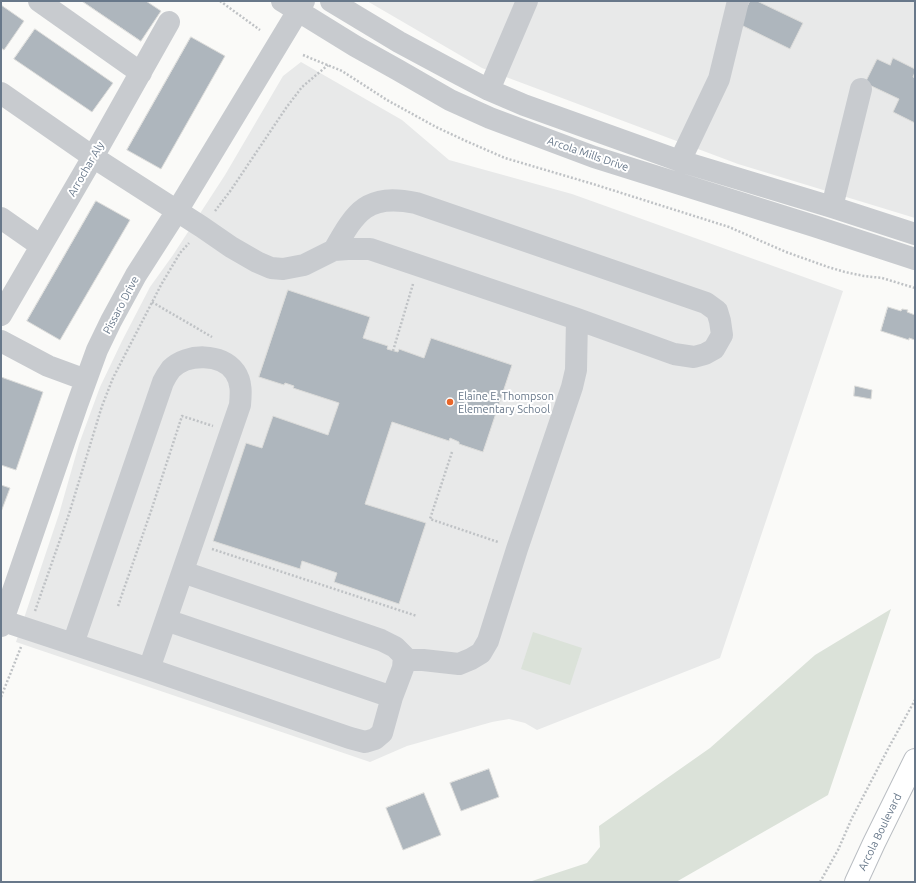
<!DOCTYPE html>
<html>
<head>
<meta charset="utf-8">
<style>
	body { margin:0 }
	#map { position:relative; width:916px; height:883px; overflow:hidden; background:#fafaf8; font-family:Ubuntu,sans-serif }
	canvas { display:block }
	.frame { position:absolute; inset:0; border:2px solid #68788a; pointer-events:none }
</style>
</head>
<body>
<div id="map">
<canvas width="916" height="883"></canvas>
<div class="frame"></div>
</div>
<script>
const g = document.querySelector('canvas').getContext('2d');
g.lineJoin = 'round';
function paint(path, color) { g.fillStyle = color; g.fill(path, 'evenodd'); }
function stroke(path, color, width, dash) { g.strokeStyle = color; g.lineWidth = width; g.lineCap = dash ? 'butt' : 'round'; g.setLineDash(dash || []); g.stroke(path); }
function write(font, color, halo, rows, align = 'center') {
  g.font = font + ' Ubuntu,sans-serif'; g.lineWidth = 4; g.setLineDash([]); g.textBaseline = 'middle'; g.strokeStyle = halo; g.fillStyle = color; for (const [text, x, y, turn = 0] of rows) {
    g.save(); g.translate(x, y); g.rotate((+turn || 0) * Math.PI / 180); g.textAlign = isNaN(turn) ? turn : align; if (halo) g.strokeText(text, 0, 0); g.fillText(text, 0, 0); g.restore();
  }
}
const built = new Path2D(`
	M367,1H915V218L738,164L482,68Z
	M301,62L402,120L449,160L572,194L843,291L720,658L537,730L525,723L509,719L492,722L407,746L370,762L16,642L59,514L79,444L100,387L122,341L150,287L173,255L225,175L283,76Z`);
const green = new Path2D(`
	M891,609L828,795L676,882H529L587,863L600,847L599,826L710,748L815,655Z
	M533,632L582,648L570,685L521,669Z`);
const building = new Path2D(`
	M82,1H146L161,11L141,41Z
	M750,1H757L803,23L790,49L739,24Z
	M1,5L24,21L4,50L1,48Z
	M35,29L113,83L92,112L14,59Z
	M191,37L225,56L161,169L127,150Z
	M893,58L915,69V72L913,77L915,78V123L893,112L899,99L865,83L877,59L890,65Z
	M96,201L130,220L60,340L27,321Z
	M288,290L370,317L363,338L388,346L387,349L398,352L399,349L424,358L431,338L512,365L483,452L459,444V442L450,438L449,441L392,422L365,504L426,523L399,604L334,582L337,573L302,561L300,569L213,541L246,443L262,448L273,416L328,435L339,403L293,388L294,386L285,383L284,385L259,377Z
	M888,307L901,311L902,309L908,310L907,312L915,315V340L909,338V340L881,331Z
	M1,377L43,392L16,470L1,465Z
	M855,386L872,390L871,399L854,396Z
	M1,485L10,488L1,512Z
	M489,769L499,797L461,811L450,783Z
	M424,793L441,835L403,850L386,808Z`);
const path = new Path2D(`
	M220,1L260,30
	M303,55L342,71L387,100L436,127L466,141L505,158L593,184L729,227L786,252L828,267L845,272L864,276L882,278L915,288
	M215,211L231,190L286,108L302,87L328,65
	M152,302L212,337
	M393,351L413,284
	M452,452L430,519L498,542
	M212,549L417,616
	M118,606L151,511L182,416L213,426
	M35,611L69,514L102,406L113,378L161,285L180,253L189,243
	M1,697L21,647
	M820,882L838,850L852,818L889,747L915,700`);
const minor = new Path2D(`
	M39,1L141,73
	M282,1L355,46L398,70L450,100L490,118L594,157L814,226L915,259
	M331,1L399,42L453,71L489,90L524,105L680,161L832,207L915,234
	M489,90L527,1
	M1,93L93,157L202,227L231,247L257,262L271,268L283,269L304,265L334,250L348,249H370L577,319L674,354L694,357L705,354L714,349L722,335L720,321L717,311L706,303L416,203C367,193 356,211 334,250
	M680,161L719,79L738,1
	M832,207L861,89
	M1,218L41,246
	M1,315L93,157L169,22
	M1,341L48,366L86,380
	M166,620L392,697
	M3,621L149,669L350,738L365,742L375,739L382,733L392,697L403,668L404,656L395,647L381,640L183,572
	M1,626L77,405L97,350L111,321L136,275L177,211L304,1
	M73,644L163,382C165,378 168,373 171,369C187,353 222,353 235,372C242,382 241,394 240,405L149,669
	M404,660H423L459,664L471,659L481,653L488,641L517,549L572,387L576,370L577,319`);
const major = new Path2D(`
	M856,882L874,843L915,760`);
const markers = [
	[450,402,4,"#e96629"]
];
const streetNames = [
	["Arcola Mills Drive",588,154,19],
	["Arrochar Aly",86,169,-60],
	["Pissaro Drive",121,305,-62],
	["Arcola Boulevard",880,832,-64]
];
const poiNames = [
	["Elaine E. Thompson",458,396],
	["Elementary School",458,409]
];
paint(built, '#e8e9e9');
paint(green, '#dbe2d9');
paint(building, '#aeb6bd');
stroke(building, '#dcdcda', 1);
stroke(major, '#b9bdc2', 24);
stroke(path, '#bfc2c5', 2.5, [2, 2]);
stroke(minor, '#c8cbcf', 22);
stroke(major, '#fff', 22);
for (const [x, y, r, color] of markers) { const dot = new Path2D(); dot.arc(x, y, r, 0, 2 * Math.PI); g.fillStyle = color; g.fill(dot); stroke(dot, '#fff', 1.5); }
write('11px', '#68788a', '#fff', streetNames);
write('11px', '#68788a', '#fff', poiNames, 'left');
</script>
</body>
</html>
